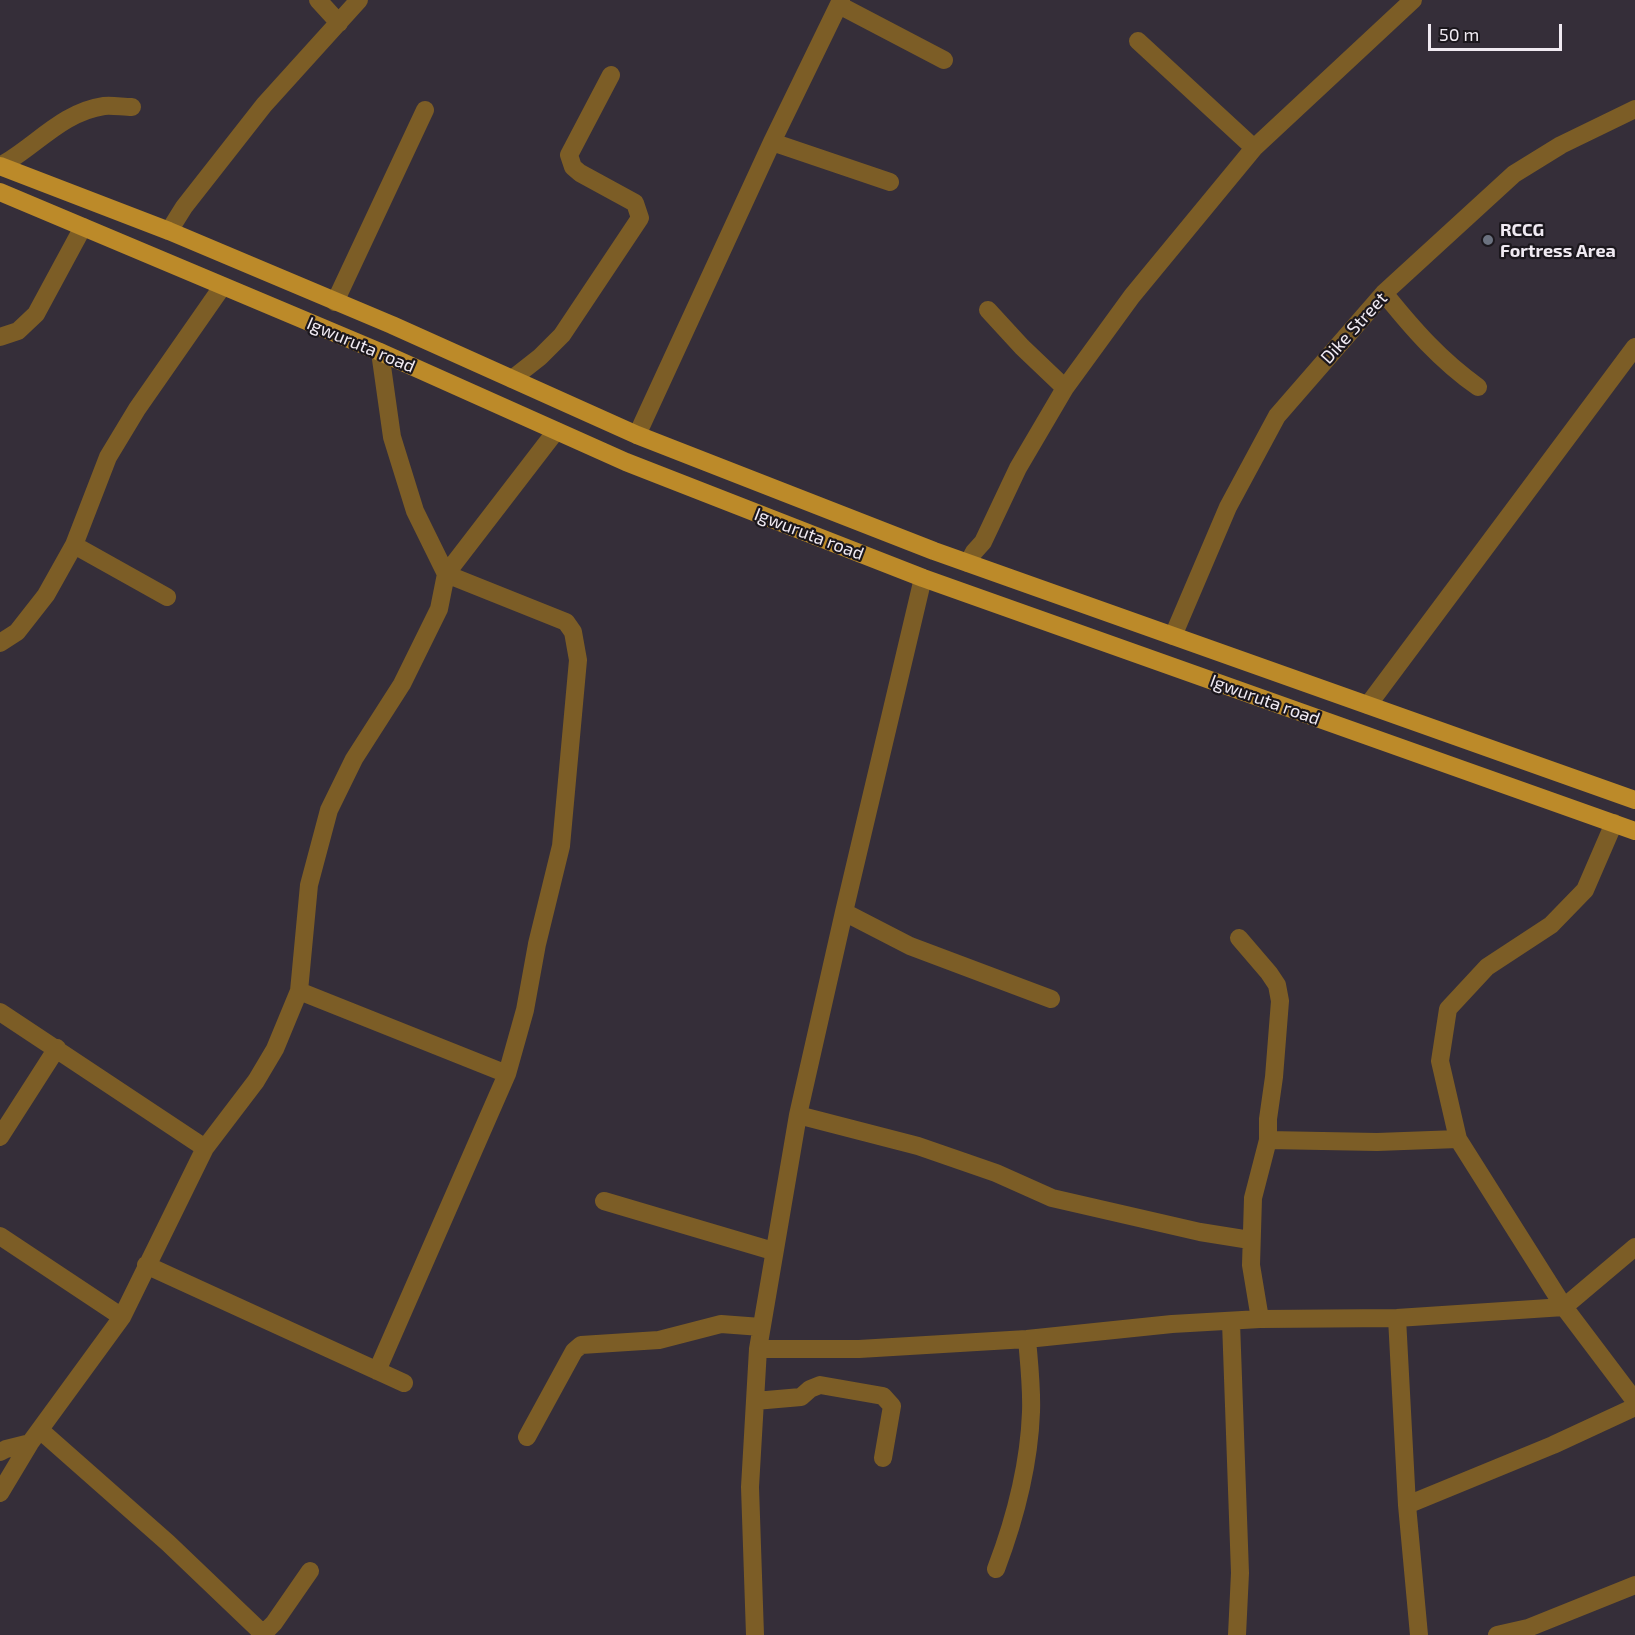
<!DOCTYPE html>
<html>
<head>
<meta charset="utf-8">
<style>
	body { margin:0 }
	#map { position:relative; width:1635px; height:1635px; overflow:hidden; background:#352e39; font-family:"Exo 2",sans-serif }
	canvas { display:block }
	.scale { position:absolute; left:1428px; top:24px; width:134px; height:27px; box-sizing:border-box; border:3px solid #f0eaf2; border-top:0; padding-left:8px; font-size:18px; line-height:21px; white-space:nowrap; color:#f0eaf2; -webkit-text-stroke:4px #1b171d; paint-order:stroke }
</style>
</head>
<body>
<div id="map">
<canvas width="1635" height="1635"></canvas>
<div class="scale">50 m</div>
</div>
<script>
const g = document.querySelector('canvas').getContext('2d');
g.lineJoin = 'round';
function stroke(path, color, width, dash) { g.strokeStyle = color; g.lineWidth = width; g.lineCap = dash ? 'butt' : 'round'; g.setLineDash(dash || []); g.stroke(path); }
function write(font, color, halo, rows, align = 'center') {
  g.font = font + ' "Exo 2",sans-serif'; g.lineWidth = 4.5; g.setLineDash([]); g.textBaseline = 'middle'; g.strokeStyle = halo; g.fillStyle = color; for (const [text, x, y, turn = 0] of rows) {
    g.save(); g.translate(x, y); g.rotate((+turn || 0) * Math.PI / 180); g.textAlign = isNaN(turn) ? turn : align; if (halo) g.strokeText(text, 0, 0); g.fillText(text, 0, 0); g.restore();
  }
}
const minor = new Path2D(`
	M318,0L339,23
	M839,5L944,60
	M1138,41L1254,148
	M772,142L890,182
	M0,166C35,147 62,112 104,106C112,105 123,107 132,107
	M169,231L184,207L264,105L359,0
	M1384,293C1413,329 1440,360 1478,387
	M335,302L425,110
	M988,310L1022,347L1065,388
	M0,337L18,331L36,314L83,227
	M512,379L540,357L562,335L640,218L635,203L580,173L573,167L569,155L611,75
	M637,435L772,142L841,0
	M74,545L167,597
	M968,563L974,552L983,542L1018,468L1065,388L1132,296L1254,148L1413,0
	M1173,636L1228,507L1277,416L1384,293L1514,174L1561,145L1635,109
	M0,643L17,632L46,595L74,545L108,457L137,409L222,287
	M1368,705L1635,347
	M1614,823L1585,890L1551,925L1487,967L1448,1009L1440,1061L1458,1139L1564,1307L1635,1401
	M844,912L910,946L1051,999
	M1239,938L1269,973L1277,985L1280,1001L1274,1077L1268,1119V1140L1253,1198L1251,1265L1260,1319
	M299,991L507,1074
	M0,1012L205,1148
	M798,1115L918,1146L996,1173L1052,1198L1200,1232L1250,1240
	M0,1137L57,1048
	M1268,1140L1377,1142L1458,1139
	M604,1201L773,1251
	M0,1236L122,1317
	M146,1265L404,1383
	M1397,1318L1407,1505L1419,1635
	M1231,1322L1240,1573L1237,1635
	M758,1349H859L1027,1339L1172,1324L1260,1319L1397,1318L1564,1307L1635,1247
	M377,1371L507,1074L525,1010L537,944L561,846L578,660L573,632L566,622L446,574L556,431
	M755,1401L801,1397L810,1389L820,1385L883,1396L892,1406L883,1458
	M40,1430L168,1543L258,1629L266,1631L274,1623L310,1571
	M527,1437L574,1351L581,1345L659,1340L721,1324L761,1327
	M0,1452L6,1449L30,1443
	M0,1493L30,1443L122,1317L205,1148L256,1081L275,1049L299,991L309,885L329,810L354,759L402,684L439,609L446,574L415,511L392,437L380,352
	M1407,1505L1553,1445L1635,1407
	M996,1569C1015,1519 1029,1467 1031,1412C1032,1388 1029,1363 1027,1339
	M755,1635L750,1487L758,1349L798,1115L844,912L923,578
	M1497,1635L1528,1628L1635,1585`);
const major = new Path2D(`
	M0,166L169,231L392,325L637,435L934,551L1635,800
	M0,192L380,352L626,462L923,578L1635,831`);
const markers = [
	[1488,240,6,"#6b7280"]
];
const poiNames = [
	["RCCG",1500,230],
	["Fortress Area",1500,251]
];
const streetNames = [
	["Dike Street",1354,328,-48],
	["Igwuruta road",361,345,23],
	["Igwuruta road",809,534,21],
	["Igwuruta road",1265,700,20]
];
stroke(minor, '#7c5d26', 18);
stroke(major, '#bc8a29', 18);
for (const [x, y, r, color] of markers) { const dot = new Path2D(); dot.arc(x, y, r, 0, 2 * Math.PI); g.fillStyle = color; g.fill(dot); stroke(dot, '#1b171d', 2); }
write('bold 18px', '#f0eaf2', '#1b171d', poiNames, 'left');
write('18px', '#f0eaf2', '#1b171d', streetNames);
</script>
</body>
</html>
